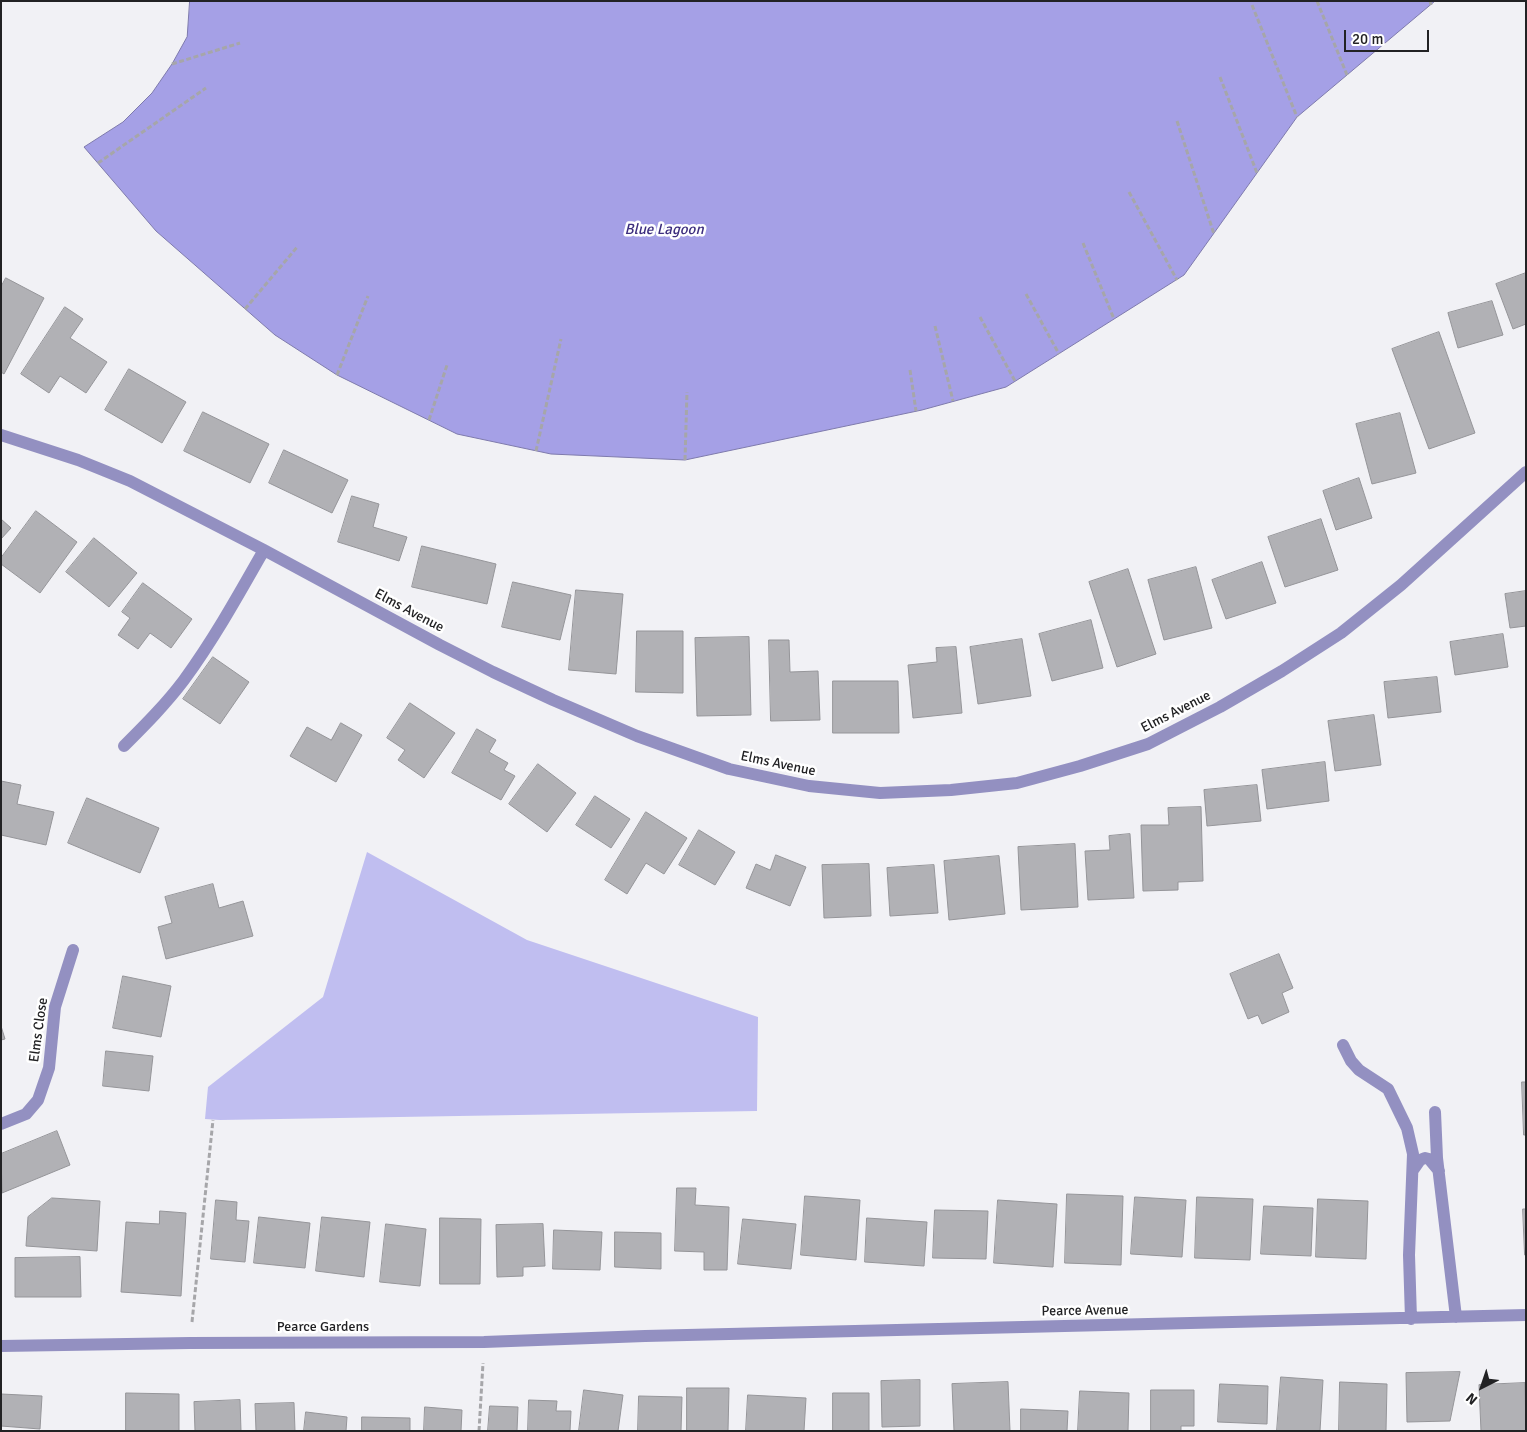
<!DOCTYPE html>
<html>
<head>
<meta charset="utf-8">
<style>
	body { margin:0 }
	#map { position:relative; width:1527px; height:1432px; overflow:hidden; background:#f1f1f5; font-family:Signika,sans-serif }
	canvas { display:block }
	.frame { position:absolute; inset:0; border:2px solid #222224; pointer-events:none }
	.north { position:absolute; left:1457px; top:1362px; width:50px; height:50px; -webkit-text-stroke:4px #fff; paint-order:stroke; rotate:221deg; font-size:14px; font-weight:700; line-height:20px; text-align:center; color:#222224 }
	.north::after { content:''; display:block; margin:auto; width:18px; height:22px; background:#222224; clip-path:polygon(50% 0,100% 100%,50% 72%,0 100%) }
	.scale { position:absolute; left:1344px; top:30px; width:85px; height:22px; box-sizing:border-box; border:2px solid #222224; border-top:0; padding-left:6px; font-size:15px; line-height:18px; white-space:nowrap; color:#222224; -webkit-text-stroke:4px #fff; paint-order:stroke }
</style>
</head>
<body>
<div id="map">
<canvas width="1527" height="1432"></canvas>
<div class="frame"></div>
<div class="north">N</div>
<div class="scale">20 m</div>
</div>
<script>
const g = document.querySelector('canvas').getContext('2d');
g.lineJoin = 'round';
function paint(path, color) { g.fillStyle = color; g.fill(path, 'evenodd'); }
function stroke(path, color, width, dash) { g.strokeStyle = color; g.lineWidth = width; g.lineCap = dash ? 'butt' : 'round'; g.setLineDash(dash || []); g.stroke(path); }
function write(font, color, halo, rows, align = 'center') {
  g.font = font + ' Signika,sans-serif'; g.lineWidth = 5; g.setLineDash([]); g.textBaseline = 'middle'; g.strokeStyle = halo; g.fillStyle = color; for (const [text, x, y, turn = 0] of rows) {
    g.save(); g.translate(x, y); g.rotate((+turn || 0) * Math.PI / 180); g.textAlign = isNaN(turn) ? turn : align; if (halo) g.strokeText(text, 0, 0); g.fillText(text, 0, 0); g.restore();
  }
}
const green = new Path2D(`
	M367,852L527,940L758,1017L757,1111L220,1120L205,1119L208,1087L323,997Z`);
const water = new Path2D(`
	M190,1H1435L1297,117L1184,275L1006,387L922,410L685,460L551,454L457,434L337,375L275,335L156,231L84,147L123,122L152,93L172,64L187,37Z`);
const building = new Path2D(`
	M1526,273V324L1513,329L1496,284Z
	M6,278L44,298L4,374L1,372V287Z
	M1492,301L1503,335L1458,348L1448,313Z
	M65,307L83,319L70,338L107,362L86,393L60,376L49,393L21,374Z
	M1439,332L1475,433L1429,449L1392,349Z
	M129,369L186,402L162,443L105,410Z
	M203,412L269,444L250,483L184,451Z
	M1400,413L1416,473L1372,484L1356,424Z
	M284,450L348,480L332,513L269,483Z
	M1359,478L1372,518L1336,530L1323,491Z
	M352,496L379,504L373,527L407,537L399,561L338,542Z
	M36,511L77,542L40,593L1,564V558Z
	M1,519L11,528L1,539Z
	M1321,519L1338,570L1285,587L1268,537Z
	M94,538L137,573L109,607L66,572Z
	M422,546L496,564L487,604L412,587Z
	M1262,562L1276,603L1226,619L1212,580Z
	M1196,567L1212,628L1164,640L1148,580Z
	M1128,569L1156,654L1117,667L1089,582Z
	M513,582L571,595L560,640L502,627Z
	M143,583L192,619L171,648L150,633L138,649L118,635L130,618L122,612Z
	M576,590L623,594L616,674L569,670Z
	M1526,591V626L1510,628L1505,594Z
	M1091,620L1103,668L1052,681L1039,634Z
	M637,631H683V693L636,692Z
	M1503,634L1508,667L1455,675L1450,642Z
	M749,637L751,715L697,716L695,638Z
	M1022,639L1031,696L978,704L970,647Z
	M769,640H789L790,672L818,671L820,720L771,721Z
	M956,647L962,713L913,718L908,665L937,662L936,648Z
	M213,657L249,682L220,724L183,699Z
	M1437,677L1441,712L1388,718L1384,682Z
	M833,681H898L899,733H833Z
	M410,703L455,733L424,778L398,760L405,750L387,738Z
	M1374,715L1381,765L1335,771L1328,721Z
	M341,723L362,735L336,782L290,756L307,727L331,740Z
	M477,729L496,740L489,752L508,763L504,770L515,776L501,800L452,773Z
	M1325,762L1329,801L1267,809L1262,770Z
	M538,764L576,793L547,832L509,804Z
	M1,781L21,785L17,804L54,812L46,845L1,835Z
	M1257,785L1261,821L1207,826L1204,790Z
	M595,796L630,819L611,848L576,825Z
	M87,798L159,828L140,873L68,843Z
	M1201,807L1203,881L1178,882V890L1143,891L1141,825H1169L1168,808Z
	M646,812L687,838L664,874L646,863L627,894L605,880Z
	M699,830L735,852L715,885L679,865Z
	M1130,834L1134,898L1088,900L1085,851L1110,850L1109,836Z
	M1075,844L1078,907L1021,910L1018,847Z
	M776,855L806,867L790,906L746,888L756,864L770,870Z
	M999,856L1005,914L949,920L944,861Z
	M869,864L871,916L824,918L822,865Z
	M934,865L938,913L890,916L887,868Z
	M213,884L219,908L243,901L253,936L166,959L158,927L172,923L165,897Z
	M1279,954L1293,988L1282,993L1289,1012L1262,1024L1258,1015L1248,1019L1230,974Z
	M123,976L171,986L161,1037L113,1028Z
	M1,1026L5,1039L1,1040Z
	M106,1051L153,1056L149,1091L103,1086Z
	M1522,1082H1526V1135H1524Z
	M57,1131L70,1165L2,1193L1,1154Z
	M677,1188H696L695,1205L729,1207L727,1270H704V1252L675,1251Z
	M1067,1194L1123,1196L1121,1265L1065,1263Z
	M805,1196L860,1200L856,1260L801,1255Z
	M1135,1197L1186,1200L1182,1257L1131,1254Z
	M1197,1197L1253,1199L1250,1260L1195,1258Z
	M52,1198L100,1201L97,1251L26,1246L28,1217Z
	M1318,1199L1368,1201L1366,1259L1316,1257Z
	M216,1200L237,1202L236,1220L249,1221L245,1262L211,1259Z
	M998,1200L1057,1204L1053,1267L994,1263Z
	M1264,1206L1313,1208L1311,1256L1261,1254Z
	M1523,1209H1526V1255H1525Z
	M935,1210L988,1211L986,1259L933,1258Z
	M160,1211L186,1213L181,1296L121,1292L126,1222L159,1224Z
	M259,1217L310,1223L305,1268L254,1263Z
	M322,1217L370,1222L364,1277L316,1271Z
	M440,1218L481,1219L480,1284H440Z
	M867,1218L927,1222L924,1266L865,1262Z
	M743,1219L796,1224L791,1269L738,1264Z
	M386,1224L426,1229L420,1286L380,1282Z
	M543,1224L545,1266L523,1267V1276L497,1277L496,1225Z
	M554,1230L602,1232L600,1270L553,1269Z
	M615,1232L661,1233V1269L615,1267Z
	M80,1257L81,1297H15V1258Z
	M1460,1372L1450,1421L1407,1422L1406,1373Z
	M1281,1377L1323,1380L1320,1431H1277Z
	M920,1380V1426L882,1427L881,1381Z
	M1008,1382L1010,1431H954L952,1384Z
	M1340,1382L1387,1384L1386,1431H1339Z
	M1525,1383L1526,1431H1481L1479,1385Z
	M1220,1384L1268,1386L1267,1424L1218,1422Z
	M687,1388H729L728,1431H687Z
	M584,1390L623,1395L618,1431H579Z
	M1151,1390H1194V1426H1181V1431H1151Z
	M1080,1391L1129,1393L1128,1431H1078Z
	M126,1393L179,1394V1431H126Z
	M833,1393H869V1431H833Z
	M1,1394L42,1396L40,1429L1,1426Z
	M748,1395L806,1398L804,1431H746Z
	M639,1396L682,1397L681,1431H638Z
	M240,1400L241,1431H195L194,1402Z
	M529,1400L557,1401L556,1411H571L570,1431H528Z
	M294,1403L295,1431H256L255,1404Z
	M490,1406L518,1407L517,1431H488Z
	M425,1407L462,1410L461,1431H424Z
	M1021,1409L1068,1411L1067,1431H1021Z
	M306,1412L347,1417L346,1431H304Z
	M362,1417L410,1418V1431H362Z`);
const path = new Path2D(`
	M1317,1L1347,75
	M1430,1L1431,5
	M1252,5L1297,117
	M172,64L240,43
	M1220,77L1257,173
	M1177,121L1214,234
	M98,163L206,88
	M1129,192L1177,280
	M1083,243L1114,319
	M1026,294L1059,354
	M245,309L298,246
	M980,317L1015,381
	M935,326L953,401
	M910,370L916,411
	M337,375L368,296
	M429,420L447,365
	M536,451L561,339
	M685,460L687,392
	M192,1322L213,1120
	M479,1431L483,1363`);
const minor = new Path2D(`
	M1,435L78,460L130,481L264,550L440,645L493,672L553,700L637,736L729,769L809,786L880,793L951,790L1017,783L1080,766L1148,744L1220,707L1282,671L1341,633L1401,585L1526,472
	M124,746C145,725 166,704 184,680C214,639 239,594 264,550
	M1343,1045L1351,1061L1359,1070L1388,1089L1407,1128L1413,1154L1409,1255L1411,1319
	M1435,1112L1437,1158L1456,1317
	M1,1124L26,1114L38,1100L49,1068L55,1007L73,950
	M1413,1170L1420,1160L1425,1158L1429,1159L1439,1171
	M1,1346L190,1343L484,1342L645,1336L1526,1315`);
const streetNames = [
	["Elms Avenue",409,611,28],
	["Elms Avenue",1176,712,-27],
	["Elms Avenue",778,764,12],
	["Elms Close",39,1030,-82],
	["Pearce Avenue",1085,1311,-1],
	["Pearce Gardens",323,1327]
];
const waterNames = [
	["Blue Lagoon",664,230]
];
paint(green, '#c0bef0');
paint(water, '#a5a0e6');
stroke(water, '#7e7aac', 1);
paint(building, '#b1b1b5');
stroke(building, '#959599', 1);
stroke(path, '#a6a6a9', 3, [5, 2.5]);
stroke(minor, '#9390c1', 12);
write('14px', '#222224', '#fff', streetNames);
write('italic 15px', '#3d2e7e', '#fff', waterNames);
</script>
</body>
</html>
